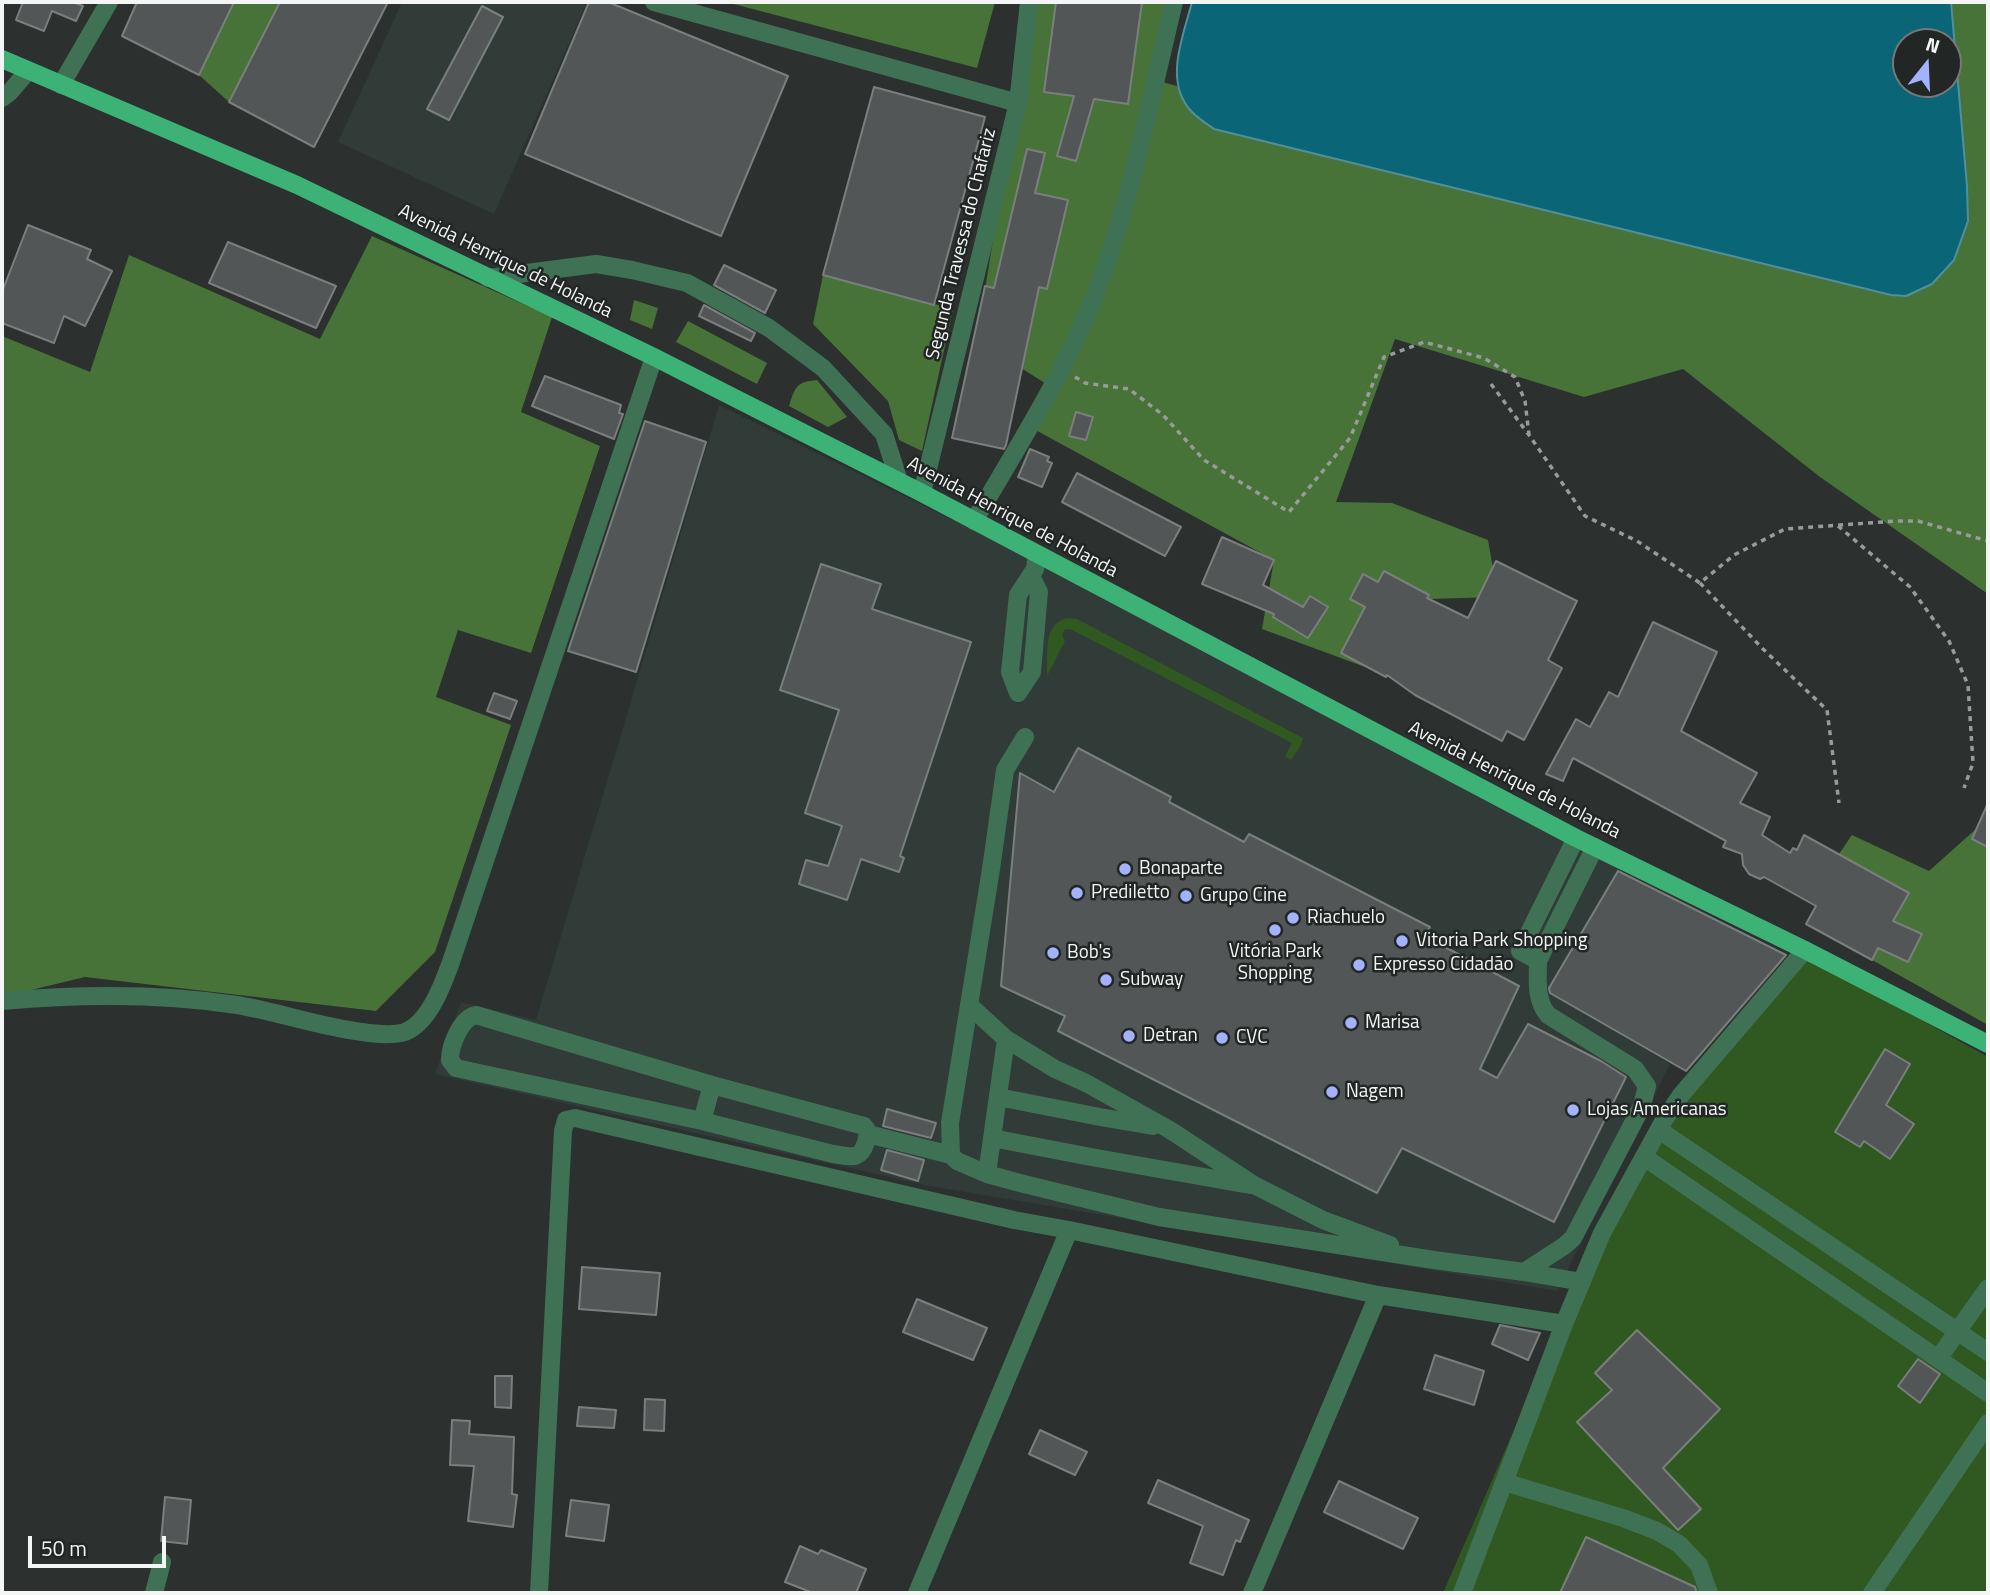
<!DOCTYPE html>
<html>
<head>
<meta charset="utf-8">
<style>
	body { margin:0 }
	#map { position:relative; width:1990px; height:1595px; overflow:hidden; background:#2c302f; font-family:"Titillium Web",sans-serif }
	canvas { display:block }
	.frame { position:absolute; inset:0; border:4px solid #f3f6f5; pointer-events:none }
	.north { position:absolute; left:1892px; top:28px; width:70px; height:70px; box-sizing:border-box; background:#222625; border:2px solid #767978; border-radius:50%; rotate:18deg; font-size:19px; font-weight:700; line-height:28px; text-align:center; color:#f3f6f5 }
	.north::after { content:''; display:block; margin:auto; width:24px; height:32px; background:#a2b2fd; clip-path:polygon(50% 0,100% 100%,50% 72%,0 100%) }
	.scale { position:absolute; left:28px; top:1536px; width:138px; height:32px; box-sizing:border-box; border:4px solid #f3f6f5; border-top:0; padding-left:9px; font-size:21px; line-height:24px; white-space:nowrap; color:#f3f6f5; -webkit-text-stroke:5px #222625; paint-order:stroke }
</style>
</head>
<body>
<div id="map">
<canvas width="1990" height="1595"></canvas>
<div class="frame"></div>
<div class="north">N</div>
<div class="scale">50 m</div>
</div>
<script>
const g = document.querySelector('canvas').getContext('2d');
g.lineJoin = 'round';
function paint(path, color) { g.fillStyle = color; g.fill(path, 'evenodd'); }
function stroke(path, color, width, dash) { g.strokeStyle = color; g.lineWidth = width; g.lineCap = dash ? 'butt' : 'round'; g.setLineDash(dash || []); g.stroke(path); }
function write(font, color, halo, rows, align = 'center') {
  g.font = font + ' "Titillium Web",sans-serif'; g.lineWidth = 5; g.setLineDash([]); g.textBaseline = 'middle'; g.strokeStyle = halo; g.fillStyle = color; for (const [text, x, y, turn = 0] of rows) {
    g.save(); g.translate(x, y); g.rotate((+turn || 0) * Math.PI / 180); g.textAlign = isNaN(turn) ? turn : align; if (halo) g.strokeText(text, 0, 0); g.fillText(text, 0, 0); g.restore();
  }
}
const built = new Path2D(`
	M402,2H587L494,214L338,142Z
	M719,405L1022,554L1620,868L1548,991L1670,1064L1557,1291L929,1186L435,1074L461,1002L536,1020Z`);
const green = new Path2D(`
	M1068,618L1077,619L1303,738L1301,745L1291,760L1285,757L1292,743L1072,630L1065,629L1062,635L1065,641L1047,676C1048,655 1042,623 1068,618Z
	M1806,956L1988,1057V1593H1443L1601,1230L1664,1117Z`);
const forest = new Path2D(`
	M234,2H280L229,102L199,75Z
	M726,2H995L977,68Z
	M1031,2H1171L1155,80L1177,86L1191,111L1215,129L1834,280L1866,290L1967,186L1951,2H1988V594L1820,477L1683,369L1584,397L1395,339L1336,502L1392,503L1488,540L1498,597L1428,599L1387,675L1262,629L1274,560L1030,427L1051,387L977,340Z
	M372,236L552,317L521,412L600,446L531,653L458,630L436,697L511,725L435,952L376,1011L85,977L2,997V336L90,372L129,255L320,339Z
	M823,275L953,309L922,451L899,440L888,401L813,324Z
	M634,300L658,308L652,329L630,320Z
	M688,321L767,363L757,384L676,342Z
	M817,380L847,417L828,427L789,406C795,387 796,382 817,380Z
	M1988,815V1025L1872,960L1909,893L1839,854L1852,835L1929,871L1986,820Z`);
const water = new Path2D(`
	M1192,2H1951L1967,186L1968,221L1954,260L1932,284L1906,296L1891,295L1214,129C1207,124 1199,119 1192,112C1163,82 1183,37 1192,2ZM1906,42H1948V84H1906Z`);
const building = new Path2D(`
	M23,2H72L83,6L76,21L52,11L44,31L16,20Z
	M137,2H234L199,75L122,36Z
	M280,2H388L314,147L229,102Z
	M589,2H608L788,76L721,236L525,154Z
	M1056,2H1142L1128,104L1094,99L1076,161L1057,156L1074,96L1044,92Z
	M482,6L503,17L449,120L427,109Z
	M874,87L985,117L934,305L823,275Z
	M1027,149L1045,153L1035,193L1068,200L1047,289L1039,287L1006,445L1004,449L952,438L985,286L994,288Z
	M28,225L91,250L87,259L112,271L85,326L64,316L54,343L2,323V292Z
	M228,242L336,286L316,328L209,283Z
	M724,265L776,290L765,313L714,285Z
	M704,305L755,333L751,341L699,316Z
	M545,376L621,405L619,413L623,414L614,439L532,406Z
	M1076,412L1093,417L1086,440L1069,436Z
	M645,421L706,442L636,672L568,651Z
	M1030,449L1049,457L1047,461L1052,463L1042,487L1018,477Z
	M1077,473L1181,527L1165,556L1062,502Z
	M1222,537L1274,560L1263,585L1303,607L1310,596L1328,607L1308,638L1273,617L1274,614L1202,584Z
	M1496,561L1577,601L1548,660L1562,668L1524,740L1507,731L1502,741L1415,695L1387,675L1386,677L1341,653L1365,607L1350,599L1363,574L1378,582L1384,571L1429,595L1427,598L1468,618Z
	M821,564L881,584L872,609L971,642L900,856L904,858L899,872L861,859L847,900L799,884L806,860L828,866L842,826L805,813L839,710L780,690Z
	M1653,622L1717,652L1681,731L1757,773L1740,803L1770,817L1762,835L1790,853L1793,848L1797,850L1804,835L1909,893L1893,921L1922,934L1908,962L1878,948L1872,960L1806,924L1816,906L1764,877L1760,879L1749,874L1743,865L1742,854L1723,847L1726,841L1573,758L1563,781L1546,774L1576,719L1590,727L1609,692L1618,697Z
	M494,693L517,701L510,719L487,711Z
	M1078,748L1171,797L1169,802L1244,842L1249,834L1430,927L1424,936L1519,986L1480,1069L1497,1078L1528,1024L1601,1061L1626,1077L1554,1222L1402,1148L1377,1193L1058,1031L1065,1016L1001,986L1020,773L1054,792Z
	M1988,803V847L1972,839Z
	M1618,871L1786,955L1686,1071L1550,993L1549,988Z
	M1885,1049L1910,1064L1886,1105L1914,1124L1890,1159L1864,1141L1860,1147L1835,1132Z
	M887,1109L936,1123L931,1138L883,1126Z
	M887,1150L924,1160L918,1181L881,1170Z
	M582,1267L660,1273L656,1315L579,1309Z
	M917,1299L987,1328L973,1360L903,1332Z
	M1500,1325L1540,1333L1528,1360L1492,1344Z
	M1637,1330L1720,1409L1663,1468L1701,1509L1678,1530L1577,1422L1612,1390L1595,1373Z
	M1435,1355L1484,1371L1474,1405L1424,1389Z
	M1918,1359L1940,1374L1920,1403L1898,1386Z
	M495,1376H512L511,1408L495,1407Z
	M645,1399L665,1400L664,1431L644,1430Z
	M579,1407L616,1410L614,1428L577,1426Z
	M452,1420L470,1421L469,1434L514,1437L512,1494L517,1495L513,1527L468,1521L474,1466L450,1465Z
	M1040,1430L1087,1452L1075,1475L1029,1454Z
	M1158,1480L1249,1520L1240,1542L1236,1540L1223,1575L1190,1563L1203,1526L1148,1503Z
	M1339,1481L1418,1518L1403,1549L1324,1512Z
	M165,1497L191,1500L187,1544L161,1541Z
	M571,1500L609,1505L604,1541L566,1536Z
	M1586,1537L1695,1587L1697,1593H1560Z
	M800,1546L818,1554L821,1550L866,1569L856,1593H813L785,1582Z`);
const path = new Path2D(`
	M1075,377L1085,383L1129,389L1163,415L1204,460L1289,512L1350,438L1384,357L1424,342L1484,358L1515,377L1525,401L1529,435
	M1491,384L1529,435L1585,516L1637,541L1700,583L1734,555L1785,529L1896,521H1918L1988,541
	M1838,526L1910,587L1949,641L1968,685L1973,763L1964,788
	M1700,583L1763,649L1827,710L1839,803`);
const minor = new Path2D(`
	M654,2L1018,103
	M61,85L109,2
	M2,98L10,92L28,71
	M488,278L596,264L632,270L687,283L769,328L823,368L884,434L899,481
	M922,493L1018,103L1029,2
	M974,521C1024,437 1077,353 1108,260C1136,176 1153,88 1174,2
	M1018,693L1010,672L1018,595L1035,569L1037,554
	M1018,693L1032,672L1039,592L1031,576
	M1025,737L1005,770L991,869L950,1123L951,1155L957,1161L987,1174L1020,1183L1159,1217L1434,1260L1524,1272L1582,1282
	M1538,961L1595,847
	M2,1001C80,994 159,993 237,1005C279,1012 320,1027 362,1032C376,1034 392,1036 405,1032C429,1023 443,984 451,962L654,357
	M969,1005L1006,1039L987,1174
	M476,1015L712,1085L864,1126C869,1132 868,1134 866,1142C860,1162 849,1156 833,1154L702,1121L456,1068L450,1060C450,1045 461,1018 476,1015Z
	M1006,1039L1055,1069L1086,1083L1170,1130L1254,1185L1323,1220L1390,1245
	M998,1097L1100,1117L1153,1126
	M702,1121L712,1085
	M1659,1130L1988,1352
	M868,1134L951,1155
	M992,1138L1091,1157L1250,1185
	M1644,1157L1988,1393
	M1524,1272L1564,1246L1573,1238L1642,1106L1647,1086L1635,1069L1548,1015C1535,1000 1538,979 1538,961L1520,951L1576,838
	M1938,1359L1988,1288
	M1504,1482L1623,1518L1657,1531L1679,1544L1699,1565L1709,1593
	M154,1593L162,1562
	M539,1593L563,1131L566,1120L575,1118L1014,1220L1069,1230L1378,1295L1564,1324
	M917,1593L1069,1230
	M1252,1593L1378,1295
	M1462,1593L1564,1324L1602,1233L1664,1120L1681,1095L1805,950
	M1872,1593L1988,1423`);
const major = new Path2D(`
	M2,59L297,185L654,357L922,493L1576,838L1805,950L1988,1044`);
const markers = [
	[1125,869,7,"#a2b2fd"],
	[1077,893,7,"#a2b2fd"],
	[1186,896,7,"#a2b2fd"],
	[1293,918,7,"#a2b2fd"],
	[1275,930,7,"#a2b2fd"],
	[1402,941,7,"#a2b2fd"],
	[1053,953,7,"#a2b2fd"],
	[1359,965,7,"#a2b2fd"],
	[1106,980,7,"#a2b2fd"],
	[1351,1023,7,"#a2b2fd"],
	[1129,1036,7,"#a2b2fd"],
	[1222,1038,7,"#a2b2fd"],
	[1332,1092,7,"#a2b2fd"],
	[1573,1110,7,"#a2b2fd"]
];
const streetNames = [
	["Segunda Travessa do Chafariz",962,244,-76],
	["Avenida Henrique de Holanda",505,262,26],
	["Avenida Henrique de Holanda",1012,518,28],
	["Avenida Henrique de Holanda",1514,781,27]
];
const poiNames = [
	["Bonaparte",1139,869],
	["Prediletto",1091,893],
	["Grupo Cine",1200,896],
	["Riachuelo",1307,918],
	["Vitoria Park Shopping",1416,941],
	["Vitória Park",1275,952,"center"],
	["Shopping",1275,974,"center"],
	["Bob's",1067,953],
	["Expresso Cidadão",1373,965],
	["Subway",1120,980],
	["Marisa",1365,1023],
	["Detran",1143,1036],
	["CVC",1236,1038],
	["Nagem",1346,1092],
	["Lojas Americanas",1587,1110]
];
paint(built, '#313b38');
paint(green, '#305821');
paint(forest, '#477338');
paint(water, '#0a6576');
stroke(water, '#50909c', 2);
paint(building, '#525656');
stroke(building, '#7a7f7e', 2);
stroke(path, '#989b9a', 3.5, [5, 5]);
stroke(minor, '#3f7154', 18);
stroke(major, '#3db277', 18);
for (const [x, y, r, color] of markers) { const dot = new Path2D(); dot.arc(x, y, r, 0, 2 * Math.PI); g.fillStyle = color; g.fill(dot); stroke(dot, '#222625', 2.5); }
write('19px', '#f3f6f5', '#222625', streetNames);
write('19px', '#f3f6f5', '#222625', poiNames, 'left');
</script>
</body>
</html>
